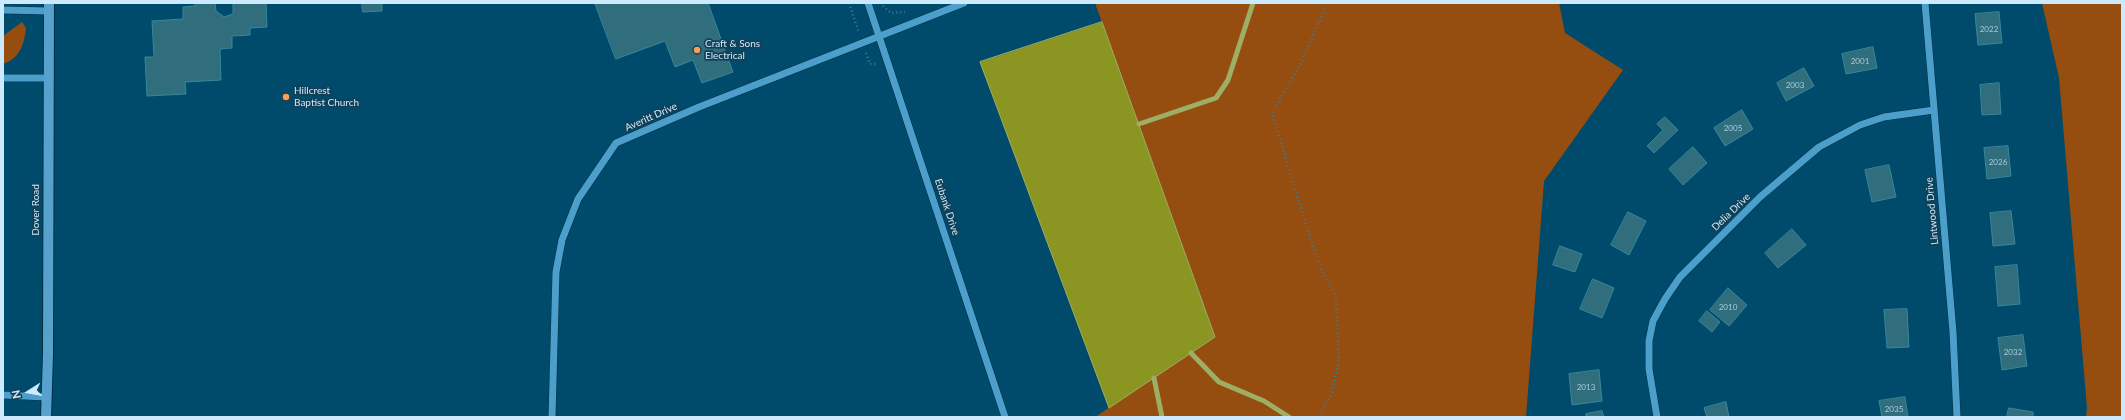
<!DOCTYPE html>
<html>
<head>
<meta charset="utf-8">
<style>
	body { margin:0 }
	#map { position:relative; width:2125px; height:420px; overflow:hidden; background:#004b6b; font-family:Lato,sans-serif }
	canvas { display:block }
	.frame { position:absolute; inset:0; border:4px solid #cbeafd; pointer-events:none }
	.north { position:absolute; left:8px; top:372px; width:40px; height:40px; -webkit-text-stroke:3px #134057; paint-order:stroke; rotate:259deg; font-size:11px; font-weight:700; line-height:16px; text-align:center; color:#cbeafd }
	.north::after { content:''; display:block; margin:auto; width:14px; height:18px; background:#cbeafd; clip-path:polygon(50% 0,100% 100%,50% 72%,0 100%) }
</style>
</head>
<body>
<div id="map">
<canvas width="2125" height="420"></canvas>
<div class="frame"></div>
<div class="north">N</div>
</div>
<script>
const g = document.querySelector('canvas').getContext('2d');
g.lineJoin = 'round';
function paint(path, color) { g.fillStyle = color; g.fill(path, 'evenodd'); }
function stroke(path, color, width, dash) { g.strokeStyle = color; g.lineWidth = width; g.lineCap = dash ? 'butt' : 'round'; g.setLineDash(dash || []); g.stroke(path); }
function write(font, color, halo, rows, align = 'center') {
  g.font = font + ' Lato,sans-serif'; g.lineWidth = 3.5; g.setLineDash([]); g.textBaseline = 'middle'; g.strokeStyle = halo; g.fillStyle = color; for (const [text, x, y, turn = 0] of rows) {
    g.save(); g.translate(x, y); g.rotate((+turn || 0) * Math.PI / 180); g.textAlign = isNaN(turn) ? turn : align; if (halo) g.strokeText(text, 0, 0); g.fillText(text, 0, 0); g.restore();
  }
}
const green = new Path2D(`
	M1095,3H1559L1565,33L1623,70L1544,181L1526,417H1095L1215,337Z
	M2042,3H2122V417H2086L2087,408L2059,78Z
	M22,22L26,28C24,45 20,58 3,64V36Z`);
const water = new Path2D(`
	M1102,22L1215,337L1109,408L980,62Z`);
const stream = new Path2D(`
	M1139,124L1216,98L1228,80L1253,3
	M1191,353L1219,382L1264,401L1289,417
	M1154,378L1162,417`);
const building = new Path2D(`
	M195,3H215L216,11L224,17L233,14V3H266L267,27L250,28V35L232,36V48L220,49L221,80L185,82L186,94L147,96L145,57H154L152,21L183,19V7L195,6Z
	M362,3H382V11L363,12Z
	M595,3H708L733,72L702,83L693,60L675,67L665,41L616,59Z
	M1999,12L2002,43L1978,45L1975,14Z
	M1873,47L1877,68L1846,74L1842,54Z
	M1804,68L1814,86L1786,101L1777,83Z
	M1999,83L2001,114L1982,115L1980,85Z
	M1742,110L1753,129L1725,146L1714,128Z
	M1665,117L1678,130L1654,153L1647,146L1663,130L1657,124Z
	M2008,146L2011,176L1987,179L1984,148Z
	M1693,147L1707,163L1683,185L1669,169Z
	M1889,165L1896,197L1872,202L1865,170Z
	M2011,211L2015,244L1993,246L1990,213Z
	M1628,212L1646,221L1629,255L1611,245Z
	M1792,229L1806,245L1778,268L1765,253Z
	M1560,246L1582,254L1575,272L1553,265Z
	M2017,265L2020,304L1998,306L1995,267Z
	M1593,279L1614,288L1602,318L1580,309Z
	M1728,288L1747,305L1729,326L1710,310Z
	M1907,309L1909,347L1887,348L1884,310Z
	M1707,311L1720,322L1712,332L1699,321Z
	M2023,335L2027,366L2002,370L1998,338Z
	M1599,370L1602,401L1572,405L1569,374Z
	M1905,397L1908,417H1882L1879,401Z
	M1726,402L1729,417H1707L1704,408Z
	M2009,408L2033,412V417H2007Z
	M1602,411L1604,417H1586V414Z`);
const path = new Path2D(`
	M849,3L859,33
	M883,6L891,13L905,12
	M866,53L870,64H877
	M1318,417L1331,395L1339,360L1336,296L1324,275L1311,241L1272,113L1302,61L1327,3`);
const minor = new Path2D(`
	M868,3L1005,417
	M1925,3L1953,332L1957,417
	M3,10L49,11
	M3,78H48
	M3,395L46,397
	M552,417L556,272L562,240L578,199L616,143L699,107L964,3
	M1657,417L1649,369V341L1653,321L1665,299L1680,277L1760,197L1819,147L1860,125L1884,117L1934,110`);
const major = new Path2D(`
	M46,417L48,354L49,3`);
const markers = [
	[697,50,4,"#fd9c55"],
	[286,97,4,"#fd9c55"]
];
const numberNames = [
	["2022",1989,29],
	["2001",1860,61],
	["2003",1795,85],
	["2005",1733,128],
	["2026",1998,162],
	["2010",1728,307],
	["2032",2013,352],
	["2013",1586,387],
	["2035",1894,409]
];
const poiNames = [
	["Craft & Sons",705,44],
	["Electrical",705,56],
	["Hillcrest",294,91],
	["Baptist Church",294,103]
];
const streetNames = [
	["Averitt Drive",651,117,-24],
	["Eubank Drive",947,207,72],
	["Dover Road",36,210,-90],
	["Lintwood Drive",1932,211,-95],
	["Delia Drive",1731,212,-44]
];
paint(green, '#954e0f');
paint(water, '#8a9522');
stroke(water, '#9eae64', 1);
stroke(stream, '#9eae64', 5);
paint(building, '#316e7d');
stroke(building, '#35889a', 1);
stroke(minor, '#003046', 8);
stroke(major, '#003046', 12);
stroke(path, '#3e7c98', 2.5, [1, 3]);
stroke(minor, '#4c9ecb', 7);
stroke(major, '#56a2cd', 10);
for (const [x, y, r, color] of markers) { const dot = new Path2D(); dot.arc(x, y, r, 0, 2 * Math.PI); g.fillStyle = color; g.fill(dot); stroke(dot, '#134057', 1.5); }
write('8px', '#a4cbdd', null, numberNames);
write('10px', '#cbeafd', '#134057', poiNames, 'left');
write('10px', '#cbeafd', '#134057', streetNames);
</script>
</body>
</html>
